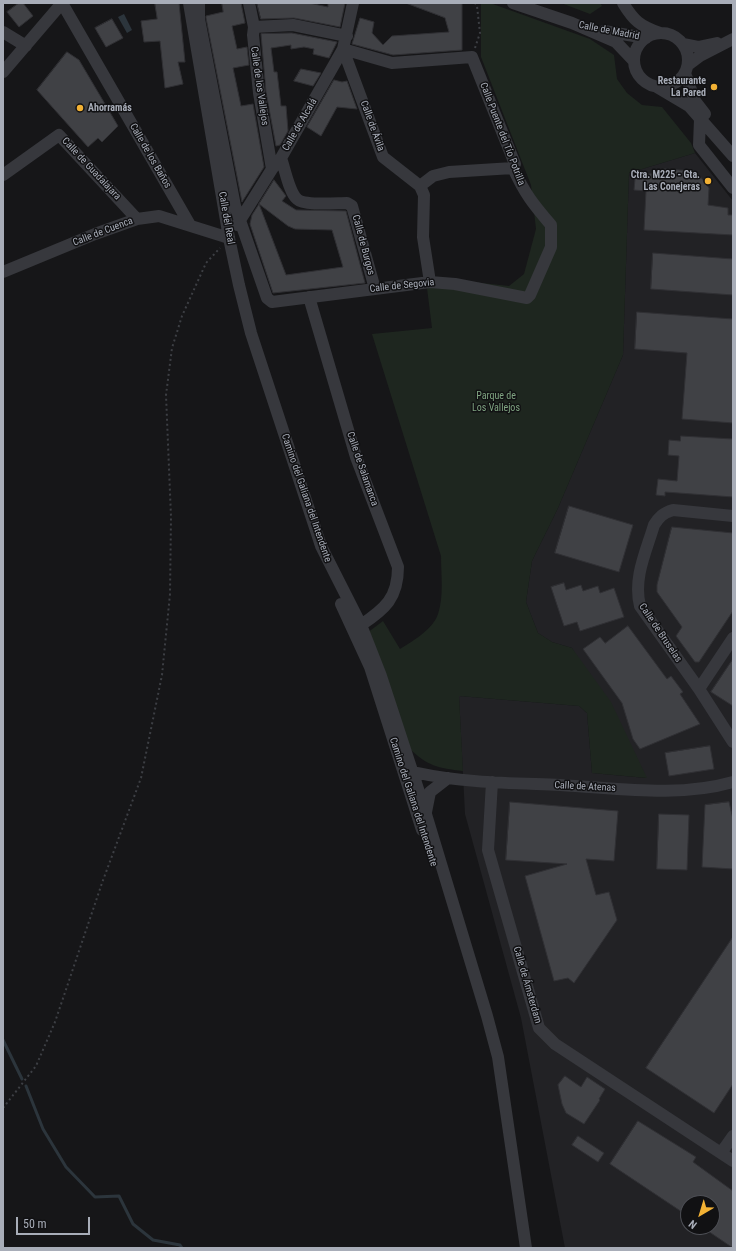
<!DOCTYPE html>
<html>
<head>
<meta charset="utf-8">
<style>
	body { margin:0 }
	#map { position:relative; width:736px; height:1251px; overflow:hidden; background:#161618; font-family:"Roboto Condensed",sans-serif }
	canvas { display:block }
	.frame { position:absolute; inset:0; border:4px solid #a8adb8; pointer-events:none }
	.north { position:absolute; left:680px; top:1195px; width:40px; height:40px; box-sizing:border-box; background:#111113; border:1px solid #4d4f55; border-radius:50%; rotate:218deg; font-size:11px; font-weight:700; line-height:16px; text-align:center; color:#a8adb8 }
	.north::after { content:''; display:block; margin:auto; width:14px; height:18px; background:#f2b134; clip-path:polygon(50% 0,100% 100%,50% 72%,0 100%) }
	.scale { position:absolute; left:16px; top:1217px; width:74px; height:18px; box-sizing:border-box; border:2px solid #a8adb8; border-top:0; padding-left:5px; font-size:12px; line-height:14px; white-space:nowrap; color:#a8adb8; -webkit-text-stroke:3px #111113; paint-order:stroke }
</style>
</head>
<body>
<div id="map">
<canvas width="736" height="1251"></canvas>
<div class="frame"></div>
<div class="north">N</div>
<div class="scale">50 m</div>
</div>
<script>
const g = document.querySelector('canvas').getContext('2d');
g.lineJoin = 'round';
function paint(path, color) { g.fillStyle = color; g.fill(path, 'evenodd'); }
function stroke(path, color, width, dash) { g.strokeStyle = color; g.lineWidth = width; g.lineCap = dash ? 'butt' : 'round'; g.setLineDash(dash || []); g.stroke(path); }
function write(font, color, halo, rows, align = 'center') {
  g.font = font + ' "Roboto Condensed",sans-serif'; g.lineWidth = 3; g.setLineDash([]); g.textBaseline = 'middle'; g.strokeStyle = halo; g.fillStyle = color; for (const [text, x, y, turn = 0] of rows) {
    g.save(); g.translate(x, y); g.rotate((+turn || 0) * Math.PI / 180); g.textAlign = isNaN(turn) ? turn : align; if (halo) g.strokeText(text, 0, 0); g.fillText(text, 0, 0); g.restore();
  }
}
const built = new Path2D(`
	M695,153L733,201V1248H565L521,1018L465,814L459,696L579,706L587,713L592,773L646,778L572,648L552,642L538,633L526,602L532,561L558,508L623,355L629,173ZM688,1203H712V1227H688Z`);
const green = new Path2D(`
	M481,3H490L590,39L614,55L617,79L627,93L642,105L662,107L691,143L695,153L629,173L623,355L558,508L532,561L526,602L538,633L552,642L572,648L611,702L647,778L592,773L587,713L579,706L459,696L463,771C438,768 427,766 409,748L367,633L383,621L400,649C412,642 434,628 438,614C444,597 441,574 441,556L372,334L432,328L427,288L454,280L509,286L524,274L536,229L531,185L481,57Z
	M561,3H600L602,6L590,14Z`);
const water = new Path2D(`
	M124,14L132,30L127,33L118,17Z`);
const stream = new Path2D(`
	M3,1040L22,1079
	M26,1086L43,1129L66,1167L95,1197L119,1196L133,1224L153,1240L180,1245L182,1248`);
const building = new Path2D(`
	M19,3H23L33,16L19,27L7,12Z
	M155,3H179L185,62H178L183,84L165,88L160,41L144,42L141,21L157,19Z
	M222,3H241L245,23L232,26L237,49L247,47L249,65L233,68L241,106L253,104L264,167L242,202L206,18V16L223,12Z
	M257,3H309L328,7V3H345L340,27L294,18L261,19Z
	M406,3H462V50L393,55L352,44L360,18L374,22L372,33L383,45L392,36L449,32L445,18Z
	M112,19L123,38L106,47L95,28Z
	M292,33L337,42L329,58L313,54L314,49L304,47L291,49V45L271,48L274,72H277L281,106H286L288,131L280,145L276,146L266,92L261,34Z
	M67,52L79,60L118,126L102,142L98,138L88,147L37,90Z
	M301,69L321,73L313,86L294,81Z
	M334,80L342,82L347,81L357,109L337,107L321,136L307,127Z
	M665,169L693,171V175H699L709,188L708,205L728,208V215H733V235L644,230L646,191L634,190L635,179Z
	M274,180L286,196L282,201L296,210L346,211L365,283L273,293L250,224L252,215L259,204L286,275L343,267L332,230L295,229L288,226L259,204Z
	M653,253L733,259V295L651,289Z
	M637,312L733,319V423L682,419L687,353L635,349Z
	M681,436L733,439V497L665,492V496L656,495L658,479L677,481L679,456L668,455L669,440L680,441Z
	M569,506L633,525L619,572L555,553Z
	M672,527L733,533V611L699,662H695L676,636L682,627L657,592V585Z
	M564,583L566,590L581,585L583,591L598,586L600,593L614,588L624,617L580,631L577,622L564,626L551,587Z
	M628,626L667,679L671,676L683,692L680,694L700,724L640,749L633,739L622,703L583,649L600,637L605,643Z
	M733,659V706L711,692Z
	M710,746L714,769L669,776L665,753Z
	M510,802L618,811L614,861L586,859L596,895L609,892L617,920L574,983L568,978L554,981L525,876L567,864L506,860Z
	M729,802L733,819V869L702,867L705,805Z
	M659,814L689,815L687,870L657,869Z
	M733,937V1084L714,1113L646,1068Z
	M565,1076L581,1087L587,1077L605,1089L599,1099L600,1100L584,1124L566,1113L562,1104L558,1085Z
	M638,1121L696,1157L693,1162L733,1191V1248L702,1227H712V1203H688V1216L610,1164Z
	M578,1136L604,1153L598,1162L572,1145Z`);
const path = new Path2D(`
	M469,4V3
	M475,48L480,33L477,6L475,3
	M3,1108L36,1066L55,1022L102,883L141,778L162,675L170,594L171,517L166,395L172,348L182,316L206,263L220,248`);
const minor = new Path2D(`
	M62,3L190,225
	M189,3L229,238L239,285L251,333L321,546L361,625L381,676L422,801L487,1016L498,1057L526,1248
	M199,3V19L235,206L267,298L272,302L430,282L455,284L527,298L530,295L551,247V225C533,204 525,194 513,168L515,164L472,57L392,63L343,49
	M249,3L254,27L253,35L259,93L272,169
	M513,3L572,23L616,42L634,61
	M623,3C634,21 640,26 660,33
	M254,27L293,25L347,36
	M604,31L646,38
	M3,32L26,46
	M634 60a27 27 0 1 1 54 0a27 27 0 1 1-54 0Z
	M683,44L698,47L717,43
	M343,49L383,157L420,186L424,195L423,237L430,282
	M688,65L700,56L733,39
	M3,72L62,3
	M685,73L695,101L705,114
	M657,87L689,106L733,156
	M700,119L699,145L733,188
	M281,158C285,169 289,192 297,199C304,206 336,203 347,203L352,206L375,289
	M3,175L59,135L137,219
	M420,186L433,176L449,172L513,168
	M237,225L272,169L281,158L343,49L353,3
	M3,272L95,234L137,219L159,216L229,238
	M309,297L356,457L398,567C398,598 385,609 361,625
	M733,516L673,510C663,513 659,517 654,525C646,552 633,578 640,606L699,689L733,742
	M341,604L370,667L422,830
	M699,689L733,638
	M492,782L488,850L539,1028L555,1044L733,1161
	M414,784L418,773C464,783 513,783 560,785C618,788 677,798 733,782
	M426,812L430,792L448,778
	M721,1153L733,1136`);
const markers = [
	[714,87,4,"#f2b134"],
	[80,108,4,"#f2b134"],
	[708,181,4,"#f2b134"]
];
const streetNames = [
	["Calle de Madrid",609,31,11],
	["Calle de los Vallejos",259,86,82],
	["Calle de Alcalá",300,125,-60],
	["Calle de Ávila",372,126,70],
	["Calle Puente del Tío Potrilla",502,134,69],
	["Calle de los Baños",150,156,60],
	["Calle de Guadalajara",91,169,47],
	["Calle del Real",226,218,80],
	["Calle de Cuenca",103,232,-21],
	["Calle de Burgos",363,245,75],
	["Calle de Segovia",402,286,-6],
	["Calle de Salamanca",362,469,71],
	["Camino del Galiana del Intendente",306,498,71],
	["Calle de Bruselas",660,633,56],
	["Calle de Atenas",585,787,3],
	["Camino del Galiana del Intendente",413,802,72],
	["Calle de Ámsterdam",527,985,74]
];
const poiNames = [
	["Restaurante",706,81],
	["La Pared",706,93],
	["Ahorramás",88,108,"left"],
	["Ctra. M225 - Gta.",700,175],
	["Las Conejeras",700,187]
];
const parkNames = [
	["Parque de",496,396],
	["Los Vallejos",496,408]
];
paint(built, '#222225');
paint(green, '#1e261f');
paint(water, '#2c353c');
stroke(stream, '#2c353c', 3);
paint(building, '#404145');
stroke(building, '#303034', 1);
stroke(path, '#3d3f44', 2, [2, 3]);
stroke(minor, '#37383d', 12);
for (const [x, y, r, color] of markers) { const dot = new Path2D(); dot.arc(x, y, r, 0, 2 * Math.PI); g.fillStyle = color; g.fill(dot); stroke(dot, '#111113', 1.5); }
write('10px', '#a8adb8', '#111113', streetNames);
write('bold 10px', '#a8adb8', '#111113', poiNames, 'right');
write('10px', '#7fa381', '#111113', parkNames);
</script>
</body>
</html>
